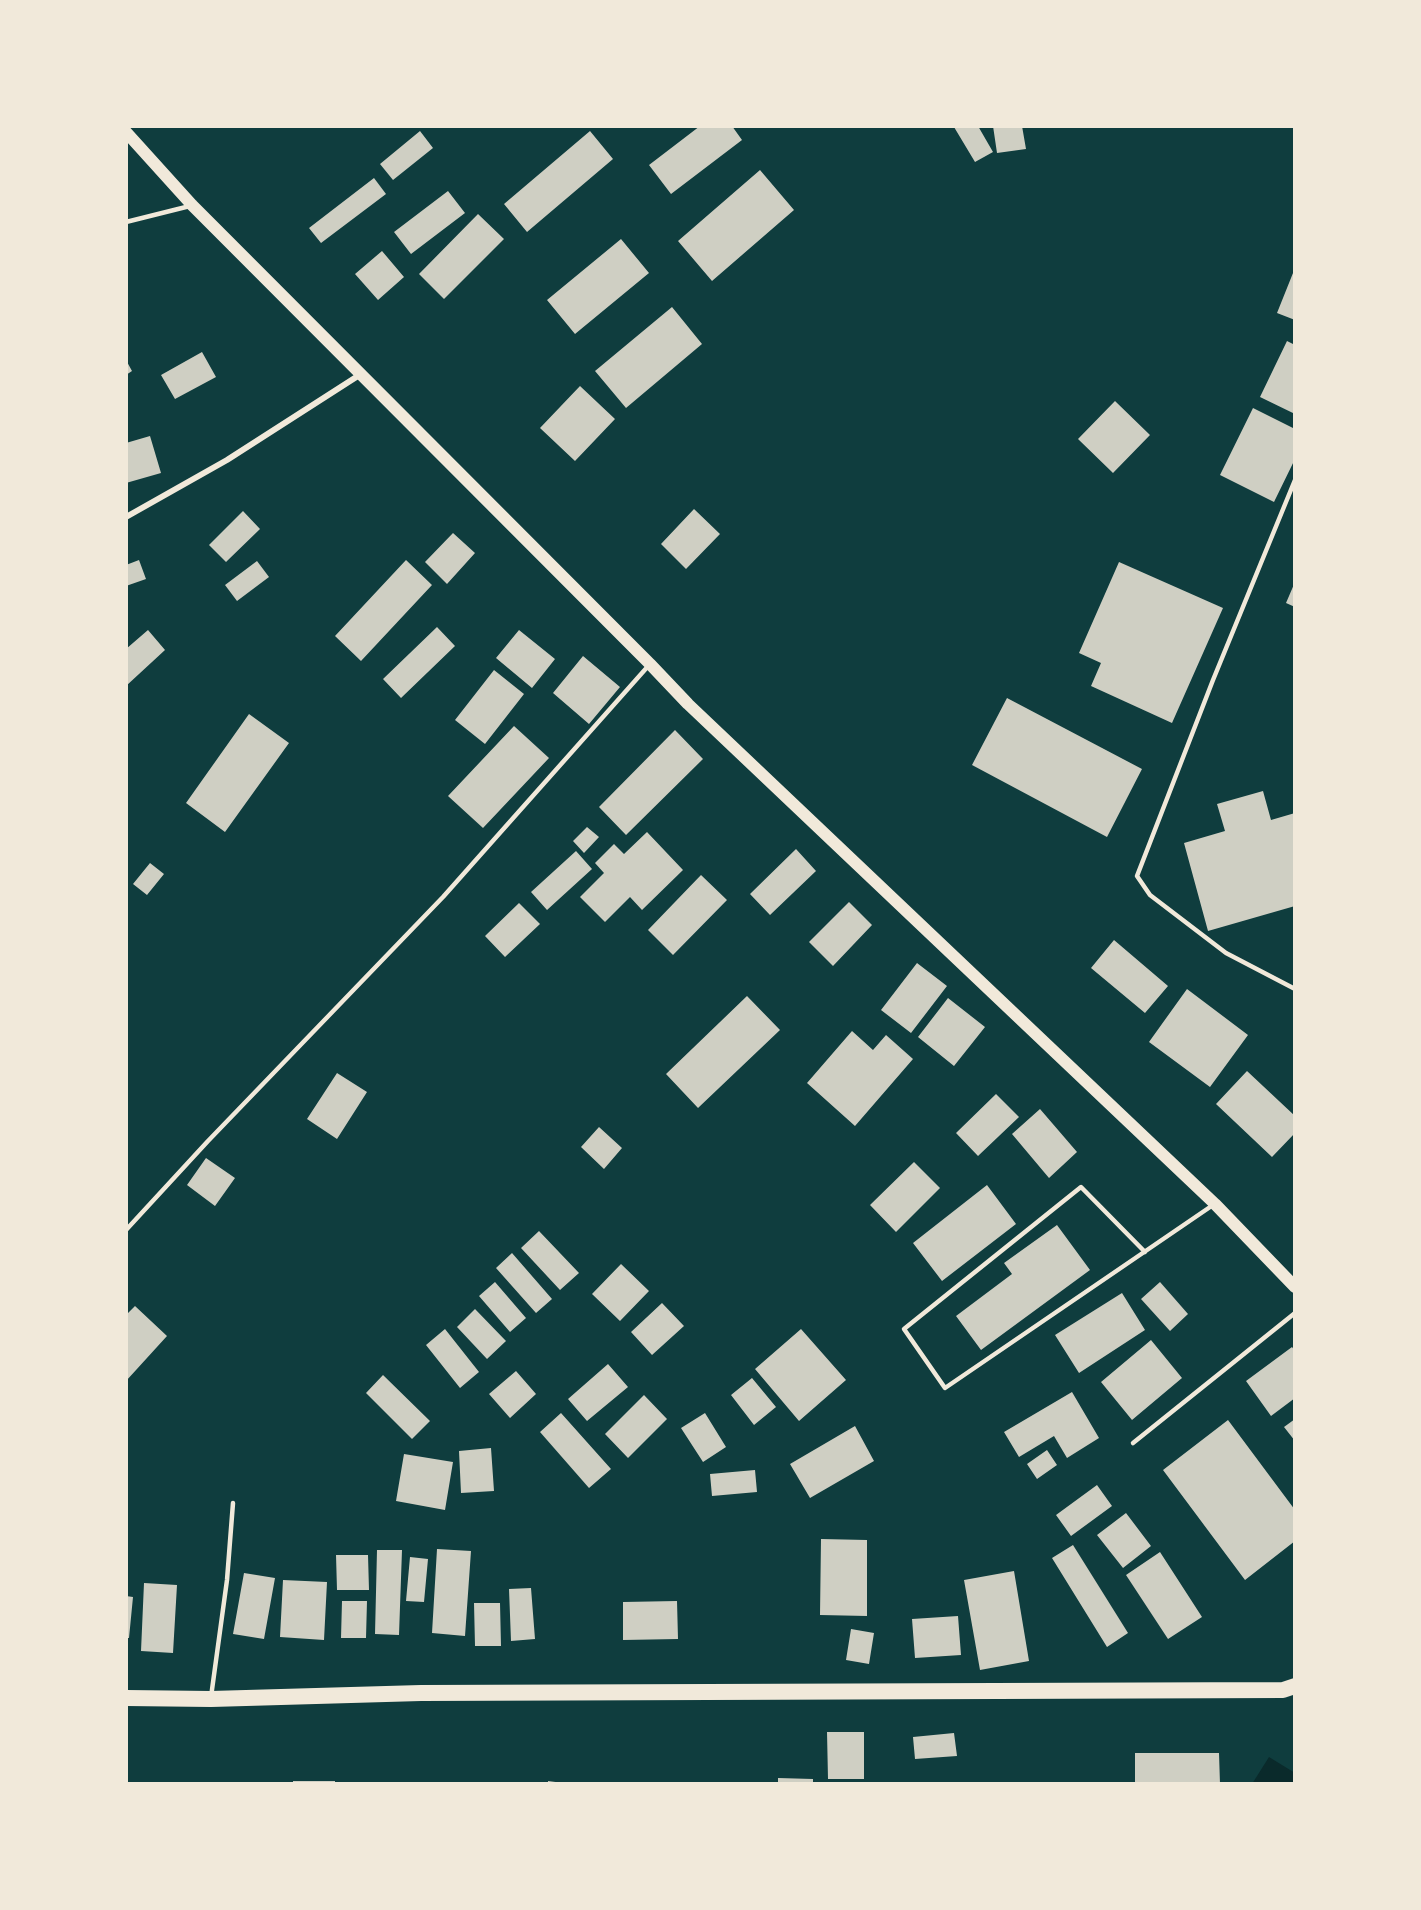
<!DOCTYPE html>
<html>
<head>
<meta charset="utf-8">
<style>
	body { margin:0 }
	#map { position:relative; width:1421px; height:1910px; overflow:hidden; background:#0f3d3e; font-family:"Fira Sans Condensed",sans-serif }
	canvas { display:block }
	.frame { position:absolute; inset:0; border:128px solid #f1e9da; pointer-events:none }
</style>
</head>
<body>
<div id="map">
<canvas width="1421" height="1910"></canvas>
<div class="frame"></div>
</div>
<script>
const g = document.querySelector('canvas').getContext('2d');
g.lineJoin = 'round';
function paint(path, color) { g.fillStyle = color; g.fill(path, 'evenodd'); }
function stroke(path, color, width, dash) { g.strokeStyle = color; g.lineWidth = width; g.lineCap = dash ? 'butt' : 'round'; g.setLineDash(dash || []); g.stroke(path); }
const water = new Path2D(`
	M1269,1757L1295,1773V1784H1252Z`);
const building = new Path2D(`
	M700,126H732L742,140L671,194L649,165Z
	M956,126H978L993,152L975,162L954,127Z
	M993,126H1022L1026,149L997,153Z
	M420,131L433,148L393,180L380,164Z
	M590,131L613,159L527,232L504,204Z
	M760,170L794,210L712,281L678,241Z
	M374,178L386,194L321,243L309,228Z
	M448,191L465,213L411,254L394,232Z
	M478,214L504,239L444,299L419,274Z
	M621,239L649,273L575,334L547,300Z
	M382,251L404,277L378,300L355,274Z
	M1295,268V320L1277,313Z
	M672,307L702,344L626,408L595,371Z
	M1287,341L1295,345V414L1260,397Z
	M202,352L216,377L175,399L161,375Z
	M126,360L132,371L126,375Z
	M580,386L615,419L575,461L540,428Z
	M1115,401L1150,435L1113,473L1078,439Z
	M1253,408L1295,429V459L1274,502L1220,475Z
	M150,436L161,473L126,483V443Z
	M694,509L720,534L686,569L661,544Z
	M243,511L260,529L226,562L209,545Z
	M453,533L475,553L447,584L425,562Z
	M139,560L146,579L126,586V565Z
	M406,560L432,585L361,661L335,636Z
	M257,561L269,577L237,601L225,585Z
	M1119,562L1223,608L1172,723L1091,686L1101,663L1079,653Z
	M1295,582V607L1286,603Z
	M437,627L455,646L401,698L383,679Z
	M148,630L165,650L126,686V649Z
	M519,630L555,659L532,688L496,658Z
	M583,656L620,687L589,724L553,693Z
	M494,670L524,694L485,744L455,720Z
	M1007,698L1142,769L1107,837L972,765Z
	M249,714L289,743L225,832L186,803Z
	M514,726L549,758L483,828L448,796Z
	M675,730L703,759L626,835L599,807Z
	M1263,791L1271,820L1295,813V906L1208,931L1184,843L1225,831L1217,804Z
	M587,827L599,837L584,853L573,841Z
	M647,832L683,870L642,910L630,897L605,922L580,897L604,873L595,863L614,844L624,854Z
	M796,849L816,871L770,915L750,894Z
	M576,851L592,869L547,910L531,892Z
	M150,863L164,874L147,895L133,884Z
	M701,875L727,900L673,955L648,930Z
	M849,902L872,925L833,966L809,942Z
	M519,903L540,924L505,957L485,936Z
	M1114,940L1168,986L1145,1013L1091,968Z
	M917,963L947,986L911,1033L881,1010Z
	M1187,989L1248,1035L1210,1087L1149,1042Z
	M747,996L780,1030L698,1108L666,1074Z
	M948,998L985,1027L954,1066L918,1037Z
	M852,1031L873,1050L886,1035L913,1059L855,1126L807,1083Z
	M1247,1071L1295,1116V1133L1272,1157L1216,1104Z
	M337,1073L367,1092L337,1139L307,1119Z
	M996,1094L1019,1117L978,1156L956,1133Z
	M1040,1109L1077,1152L1049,1178L1012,1134Z
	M599,1127L622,1148L604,1169L581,1147Z
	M206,1158L235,1178L215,1206L187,1185Z
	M914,1162L940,1188L896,1232L870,1205Z
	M987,1185L1016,1224L942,1281L913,1243Z
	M1057,1225L1090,1270L981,1350L956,1316L1012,1274L1004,1263Z
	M539,1231L579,1273L560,1290L521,1248Z
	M512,1253L552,1299L536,1313L496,1268Z
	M621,1264L649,1291L620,1321L592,1294Z
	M495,1282L526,1318L510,1332L479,1296Z
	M1160,1282L1188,1314L1170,1331L1141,1299Z
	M1122,1293L1145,1330L1079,1373L1055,1335Z
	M662,1303L684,1326L652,1355L631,1332Z
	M135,1306L167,1336L126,1381V1315Z
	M475,1309L506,1341L487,1359L457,1327Z
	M445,1329L479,1372L460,1388L426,1345Z
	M801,1329L846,1380L799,1421L755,1369Z
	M1151,1340L1182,1378L1132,1420L1101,1382Z
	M1292,1347L1295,1351V1398L1271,1416L1246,1381Z
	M608,1364L628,1387L587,1421L568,1399Z
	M516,1371L536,1394L510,1418L489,1394Z
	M383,1375L430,1421L412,1439L366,1393Z
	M752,1378L776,1407L754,1425L731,1395Z
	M1072,1392L1099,1438L1067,1458L1054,1436L1019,1457L1004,1432Z
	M644,1395L667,1419L628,1458L605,1434Z
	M561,1413L611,1469L589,1488L540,1432Z
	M705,1413L726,1447L703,1462L681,1428Z
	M1295,1419V1441L1284,1427Z
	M1228,1420L1295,1510V1541L1245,1580L1163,1470Z
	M855,1426L874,1461L810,1498L790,1464Z
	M491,1448L494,1491L461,1493L459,1451Z
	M1047,1450L1057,1465L1037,1479L1027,1464Z
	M404,1454L453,1462L445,1510L396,1501Z
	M755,1470L757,1492L712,1496L710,1474Z
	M1097,1485L1112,1506L1071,1536L1056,1515Z
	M1126,1513L1151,1546L1123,1568L1097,1535Z
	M821,1539L867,1540V1616L820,1615Z
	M1073,1545L1128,1633L1107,1647L1052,1558Z
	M437,1549L471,1551L465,1636L432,1633Z
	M377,1550H402L399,1635L375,1634Z
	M1160,1552L1202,1617L1168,1639L1126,1575Z
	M336,1555H368L369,1590H337Z
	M410,1557L428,1559L424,1602L406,1601Z
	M1014,1571L1029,1661L980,1670L964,1580Z
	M244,1573L275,1578L264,1639L233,1634Z
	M283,1580L327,1582L324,1640L280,1637Z
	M144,1583L177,1585L173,1653L141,1651Z
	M531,1588L535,1639L511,1641L509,1589Z
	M126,1596L133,1597L129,1638H126Z
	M342,1601H367L366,1638H341Z
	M677,1601L678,1639L623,1640V1602Z
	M474,1603H500L501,1646H475Z
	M958,1616L961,1655L915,1658L912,1619Z
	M851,1629L874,1633L869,1664L846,1660Z
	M827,1732H864V1779H828Z
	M954,1733L957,1756L915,1759L913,1737Z
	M1135,1753H1219L1220,1784L1135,1783Z
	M778,1778L813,1779V1784H778Z
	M293,1781H335V1784H293Z
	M548,1781L563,1783V1784H548Z`);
const service = new Path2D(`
	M126,222L190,206
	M1295,480L1213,680L1137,876L1150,895L1226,953L1295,989
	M126,1230L208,1141L443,897L650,664
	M1145,1252L1081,1187L904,1329L945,1388L1213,1205
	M1133,1443L1295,1313
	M211,1697L227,1580L233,1503`);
const minor = new Path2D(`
	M126,517L227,460L361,374`);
const secondary = new Path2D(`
	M126,132L192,205L650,664L688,704L1215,1204L1295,1287`);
const trunk = new Path2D(`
	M126,1698L211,1699L421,1693L1283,1690L1295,1686`);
paint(water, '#0a2a2b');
paint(building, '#cfcfc3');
stroke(service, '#f1e9da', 4.5);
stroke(minor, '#f1e9da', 6);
stroke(secondary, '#f1e9da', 12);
stroke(trunk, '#f1e9da', 16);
</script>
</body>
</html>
